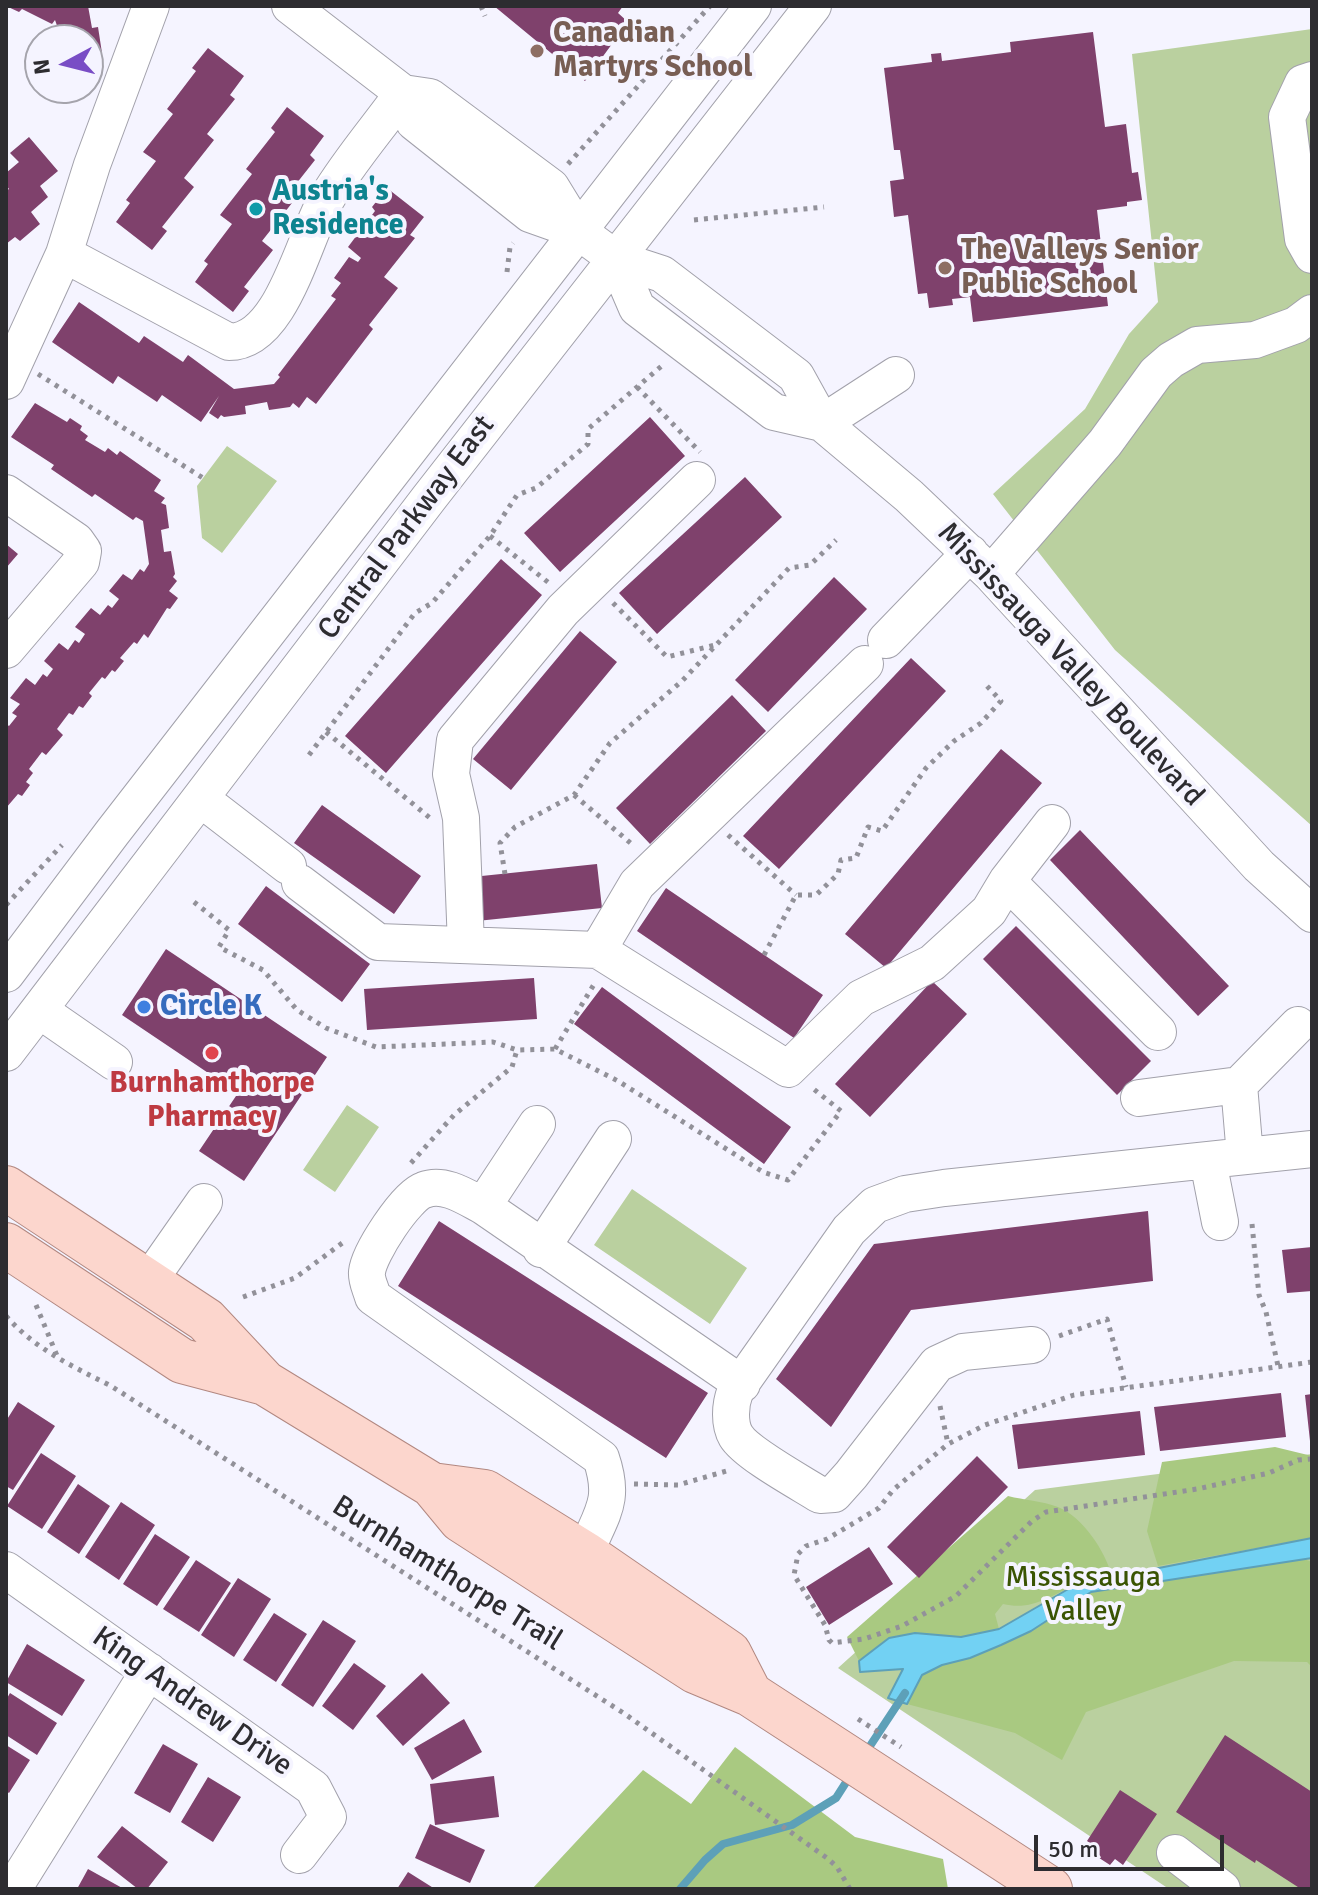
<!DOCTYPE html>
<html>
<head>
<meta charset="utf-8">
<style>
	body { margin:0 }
	#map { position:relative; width:1318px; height:1895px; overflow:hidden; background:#f5f4ff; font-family:Signika,sans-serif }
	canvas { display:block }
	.frame { position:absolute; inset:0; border:8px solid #2d2c30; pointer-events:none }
	.north { position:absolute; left:24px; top:24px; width:80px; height:80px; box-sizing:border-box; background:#f5f4ff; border:2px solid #a5a4ac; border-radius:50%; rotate:263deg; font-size:22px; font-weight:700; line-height:32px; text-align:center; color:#2d2c30 }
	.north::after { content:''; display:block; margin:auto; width:28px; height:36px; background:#794dc5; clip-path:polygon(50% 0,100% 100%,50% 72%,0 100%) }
	.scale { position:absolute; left:1034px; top:1835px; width:190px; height:36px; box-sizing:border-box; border:4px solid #2d2c30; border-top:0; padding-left:10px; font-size:24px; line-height:28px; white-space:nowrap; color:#2d2c30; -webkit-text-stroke:6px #f5f4ff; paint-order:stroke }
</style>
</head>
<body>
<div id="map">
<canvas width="1318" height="1895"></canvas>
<div class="frame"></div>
<div class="north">N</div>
<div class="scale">50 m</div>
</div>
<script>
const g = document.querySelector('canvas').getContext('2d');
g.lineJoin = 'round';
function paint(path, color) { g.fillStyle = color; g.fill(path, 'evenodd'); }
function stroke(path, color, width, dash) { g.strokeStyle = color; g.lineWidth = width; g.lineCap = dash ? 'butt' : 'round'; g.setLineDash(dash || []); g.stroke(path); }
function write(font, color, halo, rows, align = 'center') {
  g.font = font + ' Signika,sans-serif'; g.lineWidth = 8; g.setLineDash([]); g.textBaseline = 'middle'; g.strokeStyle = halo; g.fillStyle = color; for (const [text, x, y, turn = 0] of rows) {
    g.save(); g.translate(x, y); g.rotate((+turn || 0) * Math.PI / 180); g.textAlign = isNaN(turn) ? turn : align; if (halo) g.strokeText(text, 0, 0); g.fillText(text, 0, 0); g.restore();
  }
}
const green = new Path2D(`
	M1312,29V826L1115,650L993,494L1085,409L1129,334L1158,302L1132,54Z
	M227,446L277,481L222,553L202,538L197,486Z
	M347,1105L379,1127L335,1192L303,1170Z
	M632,1189L747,1268L710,1324L594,1245Z
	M1312,1454V1889H1169L838,1668L1035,1490Z`);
const forest = new Path2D(`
	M1275,1447L1312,1456V1538L1158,1566L1147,1531L1162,1462Z
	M1008,1496C1024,1500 1042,1501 1058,1507C1083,1517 1105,1551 1112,1576C1100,1579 1086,1580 1075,1585C1050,1596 1032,1611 1003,1604L995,1614L999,1629L961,1637L889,1638L859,1661L847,1637Z
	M1304,1559L1312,1562V1667L1307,1662L1234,1661L1086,1712L1062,1760L1015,1733L907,1704L922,1675L942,1665L970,1658L1091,1592Z
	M735,1747L855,1837L943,1859L948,1889H532L643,1770L691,1804Z`);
const water = new Path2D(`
	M1312,1538V1558L1091,1592L1031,1631L1001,1645L970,1658L942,1665L922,1675L907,1704L888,1698L903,1669L860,1672L859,1661L889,1638L915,1633L961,1637L999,1629L1077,1584Z`);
const stream = new Path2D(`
	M866,1752L905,1693
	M680,1889L705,1860L723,1844L792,1825L836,1798L852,1773`);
const building = new Path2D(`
	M6,6H88L92,28L98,27L102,53L88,56V40H54V35L60,34L55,20L52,24L22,9L19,12Z
	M494,6H623L618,13L628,22L585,81Z
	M1093,32L1105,127L1126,124L1132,173L1138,172L1142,200L1127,202V206L1097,210L1108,306L973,322L970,297L952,299L953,305L929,308L927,293L918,294L908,215L894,217L890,181L904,179L900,150H894L884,68L932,62L931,54L941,53L942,61L1011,52L1010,42Z
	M208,48L244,76L230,95L235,99L207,134L214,140L184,178L194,187L162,227L167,231L152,250L116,222L130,203L126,200L156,161L143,152L173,114L167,109L196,71L192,68Z
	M287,107L324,136L310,155L315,160L285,198L292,203L262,241L273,250L244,287L249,291L233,312L195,282L208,264L204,261L232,224L220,215L252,174L246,169L275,132L271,128Z
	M29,137L58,171L40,186L48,197L31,212L40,224L20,241L15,237L6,244V191L9,189L6,185V173L19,162L10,153Z
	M387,188L424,217L410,235L415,238L384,277L398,288L369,325L373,329L316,404L307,397L299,408L293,403L290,407L269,410L267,402L245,406L246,414L224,417L221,415L218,419L209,413L219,396L201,422L162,395L157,402L118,376L113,384L52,342L79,302L139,343L144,336L183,362L188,355L234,389L274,384L280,377L278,375L336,299L331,296L341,283L334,278L349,257L358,262L361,258L348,247L375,211L372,207Z
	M35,403L67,422L70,418L82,426L80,430L88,436L85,440L105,452L108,448L117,455L120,451L161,480L154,491L165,498L161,503L166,505L169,528L161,530L164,552L171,551L175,574L173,577L177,581L169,591L178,598L170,609L167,608L148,638L144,634L137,644L134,642L120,658L124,661L115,672L112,670L105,679L102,677L89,693L92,696L83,708L79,706L73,715L69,713L57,729L63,735L46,755L42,752L29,769L33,773L26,782L30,785L22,796L18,794L6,808V724L9,726L17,716L12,713L20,704L10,698L26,678L35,685L43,674L47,677L53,669L44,661L59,643L68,650L75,640L79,643L85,634L75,627L91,608L100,615L108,605L112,608L119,599L109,591L123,574L132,580L140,569L144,572L149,564L143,521L136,517L133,520L95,494L92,497L51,469L54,465L11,437Z
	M650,417L685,456L560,572L524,533Z
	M745,477L782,517L657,634L619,593Z
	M6,544L18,554L6,568Z
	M501,559L542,595L386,773L345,736Z
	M834,577L867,609L768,712L735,680Z
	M580,631L617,662L511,790L473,759Z
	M911,658L946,691L779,869L743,836Z
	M732,695L766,731L650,844L616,808Z
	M1001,749L1042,783L886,968L845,934Z
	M322,805L421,876L394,914L294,843Z
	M1080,830L1229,986L1198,1016L1050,860Z
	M597,864L602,908L477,921L472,877Z
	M266,886L370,964L342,1002L238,924Z
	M666,888L823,995L794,1038L637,931Z
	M1016,926L1151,1061L1117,1095L983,959Z
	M166,949L327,1057L244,1181L199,1151L238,1093L122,1015Z
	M534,978L537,1019L367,1030L364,989Z
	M932,981L967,1014L870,1117L835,1084Z
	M602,987L791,1127L764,1164L574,1024Z
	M1148,1211L1153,1281L911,1310L831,1427L776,1379L874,1244Z
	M439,1221L708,1393L666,1458L398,1286Z
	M1312,1247V1291L1287,1293L1282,1250Z
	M1281,1393L1286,1437L1160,1451L1154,1407Z
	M1312,1394V1441H1310L1305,1395Z
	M18,1402L55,1426L13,1490L6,1486V1421Z
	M1140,1411L1145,1455L1018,1469L1012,1425Z
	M41,1453L76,1476L42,1529L7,1506Z
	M977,1456L1008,1487L919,1578L887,1547Z
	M78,1484L110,1506L79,1554L47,1532Z
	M121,1502L155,1525L119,1580L85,1557Z
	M155,1534L190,1557L157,1606L123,1584Z
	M869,1547L893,1584L829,1625L806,1587Z
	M196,1560L231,1583L199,1632L163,1609Z
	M238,1578L271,1599L234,1657L201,1635Z
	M274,1613L307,1634L276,1682L243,1660Z
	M323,1620L356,1641L313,1707L281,1685Z
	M27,1644L85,1680L62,1716L6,1682Z
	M354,1663L386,1686L353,1730L322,1706Z
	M422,1673L450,1703L403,1746L376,1716Z
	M10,1693L57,1723L37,1755L6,1735V1700Z
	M464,1719L482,1752L432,1780L414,1748Z
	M1225,1735L1312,1792V1889H1301L1256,1860L1255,1863L1176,1812Z
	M163,1744L198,1764L170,1813L134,1793Z
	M6,1745L30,1760L9,1793L6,1791Z
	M494,1776L499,1817L435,1825L430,1784Z
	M208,1777L241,1797L213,1842L181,1822Z
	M1120,1790L1157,1814L1123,1865L1115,1859L1110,1865L1093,1854L1097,1848L1087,1841Z
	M430,1824L485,1850L470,1883L415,1858Z
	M122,1826L168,1862L147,1889H138L97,1857Z
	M88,1869L124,1889H77Z
	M408,1872L435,1889H397Z`);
const path = new Path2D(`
	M481,6L485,16
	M568,164L710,6
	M694,220L824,207
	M507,272L510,247L513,243
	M38,374L203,478
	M637,387L700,452
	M490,536L549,583
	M613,603L667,657L715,645
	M326,732L430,818
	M309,755L415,613L432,603L490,536L517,495L536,488L588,444V429L664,364
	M574,795L634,846
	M728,835L796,895
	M505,874L500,843L515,827L574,795L610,743L682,681L789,568L810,565L836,540
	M194,902L229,930L219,947L263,970L297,1010L326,1028L376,1047L493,1042L517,1050L555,1049L618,1081L763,1172L788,1180L841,1111L811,1087
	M6,905L62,845
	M764,955L796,895H816L838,874L841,860L856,858L868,827L882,831L926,768L954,741L981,723L1001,701L986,685
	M555,1049L596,981
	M411,1163L454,1115L512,1067L517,1050
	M1252,1224L1259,1295L1266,1312L1278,1366
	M243,1297L295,1278L345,1241
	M36,1305L58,1358
	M6,1316C35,1349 72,1366 111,1386L625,1714L827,1858L837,1867L850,1889
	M1059,1336L1107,1319L1126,1387
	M1312,1362L1074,1395L985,1425L948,1444L893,1490L879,1508L827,1539L806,1546L798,1554L794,1575L825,1625L829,1640L832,1643L864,1639L902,1626L956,1596L1032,1521L1046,1512L1197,1489L1269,1473L1298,1460L1312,1459
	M940,1406L948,1444
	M634,1484L678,1485L730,1470
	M858,1719L901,1747`);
const minor = new Path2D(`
	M290,6L403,93L414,122L530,214L578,231L616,259L662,274L796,376L822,423L909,496L991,574L1259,866L1312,914
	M1312,80L1303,83L1287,117L1303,239L1312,255
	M403,93L430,97L551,187L578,231
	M64,254L229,342C283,342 304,235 327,198C349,161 378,128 403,93
	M616,259L637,308L774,412L822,423
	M6,381L64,254L92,165L151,6
	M822,423L896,375
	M6,493L76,541L83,551L81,562L6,650
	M991,574L1105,443L1156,373L1171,360L1197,345L1255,340L1296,325L1312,313
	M886,640L970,553
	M201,799L288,866
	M1007,881L1158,1032
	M300,883L378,942L598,950L788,1069L861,998L932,963L989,911L1007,881L1052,823
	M466,945L461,818L451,774L455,740L563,610L697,480
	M598,950L637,884L865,664
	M6,974L112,833L753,6
	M39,1010L114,1062
	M6,1053L429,498L813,6
	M1239,1085L1245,1156
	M1139,1098L1239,1085L1298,1025
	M1208,1161L1220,1222
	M483,1206L537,1124
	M541,1249L613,1139
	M148,1282L204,1202
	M1032,1345L963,1352L937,1364L851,1475L834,1494L820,1495C801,1483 746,1453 736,1436C729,1424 730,1405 735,1392L849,1230L875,1205L905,1194L944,1188L1312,1149
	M585,1554C601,1513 616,1502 601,1458L373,1297C371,1289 366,1280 367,1272C369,1253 406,1196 424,1190C444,1182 466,1197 483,1206L742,1384
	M6,1570L313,1788L328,1817L299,1855
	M1175,1853L1222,1889
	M13,1889L149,1671`);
const major = new Path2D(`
	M6,1188L206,1320L265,1383
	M6,1245L182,1361L265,1383L432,1485L461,1520L695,1671L750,1694L1050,1889
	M432,1485L485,1492L585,1554L729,1653L750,1694`);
const markers = [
	[537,51,8,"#8d6e63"],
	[256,209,8,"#0f9aa8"],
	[945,268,8,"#8d6e63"],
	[144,1007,8,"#3f7fe0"],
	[212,1053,8,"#e0444e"]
];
const educationNames = [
	["Canadian",553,34],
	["Martyrs School",553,68],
	["The Valleys Senior",961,251],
	["Public School",961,285]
];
const cultureNames = [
	["Austria's",272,192],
	["Residence",272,226]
];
const streetNames = [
	["Central Parkway East",407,528,-53],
	["Mississauga Valley Boulevard",1070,665,47],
	["Burnhamthorpe Trail",447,1574,32],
	["King Andrew Drive",192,1702,35]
];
const shopNames = [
	["Circle K",160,1007]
];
const healthNames = [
	["Burnhamthorpe",212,1084],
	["Pharmacy",212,1118]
];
const parkNames = [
	["Mississauga",1083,1578],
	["Valley",1083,1612]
];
paint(green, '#bad09f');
paint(forest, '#a9c981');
paint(water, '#72d1f3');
stroke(water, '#5da0b8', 2);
stroke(stream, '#5da0b8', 8);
paint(building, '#7f416c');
stroke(minor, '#a2a1ab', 38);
stroke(major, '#b28881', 46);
stroke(path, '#929199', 5, [4, 6]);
stroke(minor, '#fff', 36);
stroke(major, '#fcd6cd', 44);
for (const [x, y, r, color] of markers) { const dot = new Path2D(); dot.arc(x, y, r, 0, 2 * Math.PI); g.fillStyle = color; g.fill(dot); stroke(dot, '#f5f4ff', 3); }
write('bold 30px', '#785e54', '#f5f4ff', educationNames, 'left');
write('bold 30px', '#0d838f', '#f5f4ff', cultureNames, 'left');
write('30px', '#2d2c30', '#f5f4ff', streetNames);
write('bold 30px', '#366cbe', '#f5f4ff', shopNames, 'left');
write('bold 30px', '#be3a42', '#f5f4ff', healthNames);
write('30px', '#3a5403', '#f5f4ff', parkNames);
</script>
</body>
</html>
